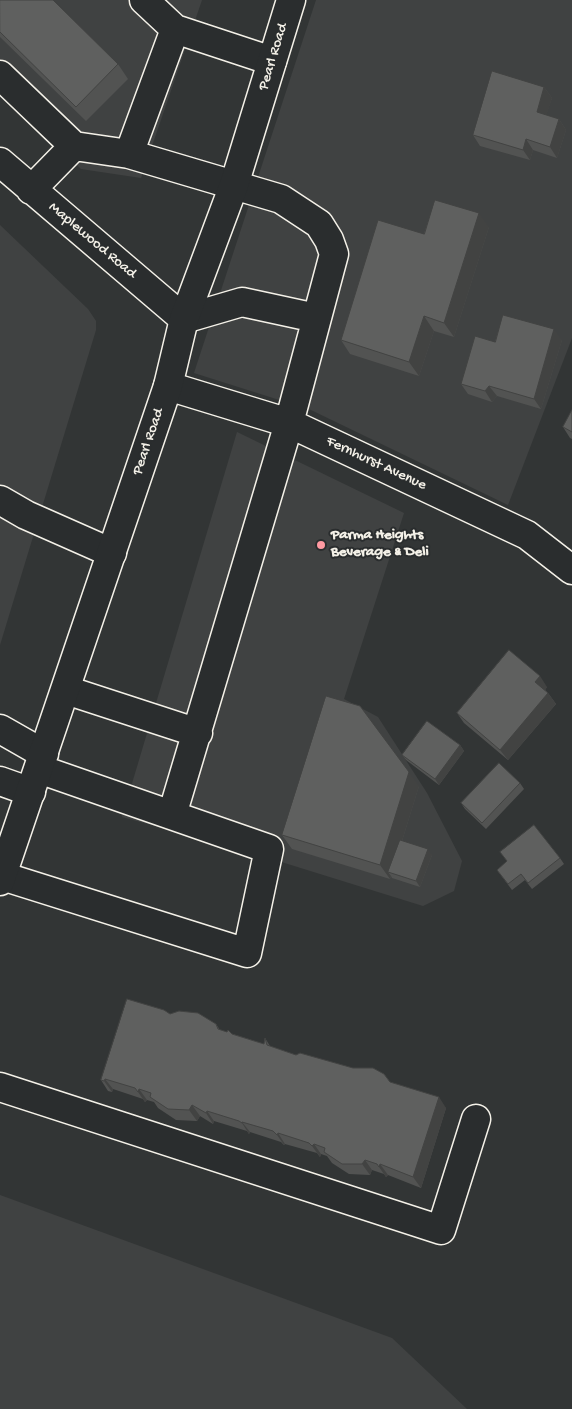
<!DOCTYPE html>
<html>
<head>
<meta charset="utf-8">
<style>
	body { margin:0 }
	canvas { display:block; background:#323535 }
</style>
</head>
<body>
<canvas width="572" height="1409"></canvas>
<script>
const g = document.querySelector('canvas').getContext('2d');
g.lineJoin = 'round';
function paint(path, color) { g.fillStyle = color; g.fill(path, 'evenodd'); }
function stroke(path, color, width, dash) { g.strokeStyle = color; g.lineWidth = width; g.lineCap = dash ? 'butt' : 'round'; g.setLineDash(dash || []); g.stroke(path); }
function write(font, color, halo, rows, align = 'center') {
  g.font = font + ' "Gochi Hand",sans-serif'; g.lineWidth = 4; g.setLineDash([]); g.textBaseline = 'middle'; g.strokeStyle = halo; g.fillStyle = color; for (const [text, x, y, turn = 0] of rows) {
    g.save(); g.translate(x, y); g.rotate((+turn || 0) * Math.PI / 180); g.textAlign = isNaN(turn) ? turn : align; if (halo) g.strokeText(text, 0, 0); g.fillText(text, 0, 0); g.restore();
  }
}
const built = new Path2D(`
	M0,0H202L141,178L81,169L0,90Z
	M316,0H572V338L508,505L311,410L194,373Z
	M0,225L88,309L96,321V330L0,645Z
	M237,432L404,513L344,699L378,717L427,793L462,861L454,891L423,906L230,846L122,817Z
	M0,1195L392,1338L467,1409H0Z`);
const minor = new Path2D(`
	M144,0L175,29L272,61
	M0,75L74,146L129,154L281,199L319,224L329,240L334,254L289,423L172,815
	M129,154L175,29
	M0,162L184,319L242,302L316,318
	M31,190L74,146
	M168,386L289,423L527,535L572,570
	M0,500L26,515L112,553
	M66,690L198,733
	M0,729L44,754
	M0,781L31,792
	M2,876L247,953L269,849L39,769
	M0,1087L441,1230L476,1119`);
const major = new Path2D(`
	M0,881L168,386L184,319L234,185L291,0`);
const wall = new Path2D(`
	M0,0L118,64L128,79L86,121L0,37Z
	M544,87L552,98L546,115L559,119L566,130L557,158L533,150L530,160L480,146L473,135Z
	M489,227L454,337L434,331L419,376L350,354L341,340L424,234Z
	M562,340L541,409L497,396L492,402L468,394L461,384L495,342Z
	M572,410V439L570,438L563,427Z
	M547,687L545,690L548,693L556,704L508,760L464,723L457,713Z
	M460,745L464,751L439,785L406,760L402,755Z
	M520,783L524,789L486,829L465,809L461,803Z
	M419,786L402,841L432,855L420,887L392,878L391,876L390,879L292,849L282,835Z
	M560,858L564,864L532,889L525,880L512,890L497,870Z
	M170,1014L216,1024L220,1030L264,1044L265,1038L270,1046L296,1055L390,1082L446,1108L421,1188L388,1175L386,1177L384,1174L372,1170L370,1175L349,1174L332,1163L327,1156L321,1154L320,1157L317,1153L285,1144L284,1145L281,1142L250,1132L249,1134L247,1131L214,1121L213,1124L200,1116L197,1121L176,1120L158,1108L154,1102L147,1100L145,1102L143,1099L113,1089L112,1092L108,1091L101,1080Z`);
const shadedWall = new Path2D(`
	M544,87L552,98L544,123L537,112Z
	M559,119L566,130L557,158L550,147Z
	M526,139L533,150L530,160L523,150Z
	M479,213L489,227L454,337L444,323Z
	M424,316L434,331L419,376L409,362Z
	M554,329L562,340L541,409L534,399Z
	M489,386L497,396L492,402L485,391Z
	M540,676L547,687L543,693L535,682Z
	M548,693L556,704L508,760L500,750Z
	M460,745L464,751L439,785L435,779Z
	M409,772L419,786L392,873L388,872L391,876L390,879L380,865Z
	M428,849L432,855L420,887L416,881Z
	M105,1079L113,1089L112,1092L104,1081Z
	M139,1089L147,1100L145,1102L138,1092Z
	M439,1097L446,1108L421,1188L413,1177Z
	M192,1105L200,1116L197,1121L189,1110Z
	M207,1111L214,1121L213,1124L206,1113Z
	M242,1122L250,1132L249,1134L242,1123Z
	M278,1133L285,1144L284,1145L277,1135Z
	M314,1144L321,1154L320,1157L312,1146Z
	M365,1160L372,1170L370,1175L362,1164Z
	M380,1164L388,1175L386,1177L379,1167Z`);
const building = new Path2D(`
	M0,0H53L118,64L76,107L0,32Z
	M492,71L544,87L537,112L559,119L550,147L526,139L523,150L473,135Z
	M435,200L479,213L444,323L424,316L409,362L341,340L378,220L424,234Z
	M503,315L554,329L534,399L489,386L485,391L461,384L475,336L495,342Z
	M572,410V432L563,427Z
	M509,650L540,676L535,682L548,693L500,750L457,713Z
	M326,696L360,706L409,772L380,865L282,835Z
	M427,721L460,745L435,779L402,755Z
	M499,763L520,783L482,823L461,803Z
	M534,825L560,858L528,883L521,874L508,884L497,870L507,861L500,852Z
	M400,840L428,849L416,881L388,872Z
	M127,999L164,1010L170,1014L179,1011L198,1013L216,1024L218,1029L227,1032L228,1030L232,1034L264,1044L265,1038L267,1045L296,1055L300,1053L353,1068H373L384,1074L390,1082L439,1097L413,1177L380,1164L379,1167L377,1164L365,1160L362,1164H342L324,1152L325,1148L314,1144L312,1146L309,1143L278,1133L277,1135L273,1131L242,1122V1123L239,1121L207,1111L206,1113L192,1105L189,1110L168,1109L150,1097L151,1093L139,1089L138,1092L135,1088L105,1079L104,1081L101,1080Z`);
const markers = [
	[321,545,5,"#ff9aa2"]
];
const streetNames = [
	["Pearl Road",274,57,-73],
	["Maplewood Road",92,241,40],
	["Pearl Road",149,442,-71],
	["Fernhurst Avenue",376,464,25]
];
const poiNames = [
	["Parma Heights",331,536],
	["Beverage & Deli",331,553]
];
paint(built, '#404242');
stroke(minor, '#f4f1e8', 31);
stroke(major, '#f4f1e8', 31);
stroke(minor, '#2a2d2e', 28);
stroke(major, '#2a2d2e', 28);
paint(wall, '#525352');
paint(shadedWall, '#424342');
paint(building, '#5f605f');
stroke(building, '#424342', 1);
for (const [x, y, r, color] of markers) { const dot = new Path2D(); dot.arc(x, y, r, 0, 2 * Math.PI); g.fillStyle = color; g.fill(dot); stroke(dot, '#2a2d2e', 2); }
write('15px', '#f4f1e8', '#2a2d2e', streetNames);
write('bold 15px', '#f4f1e8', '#2a2d2e', poiNames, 'left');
</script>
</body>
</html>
